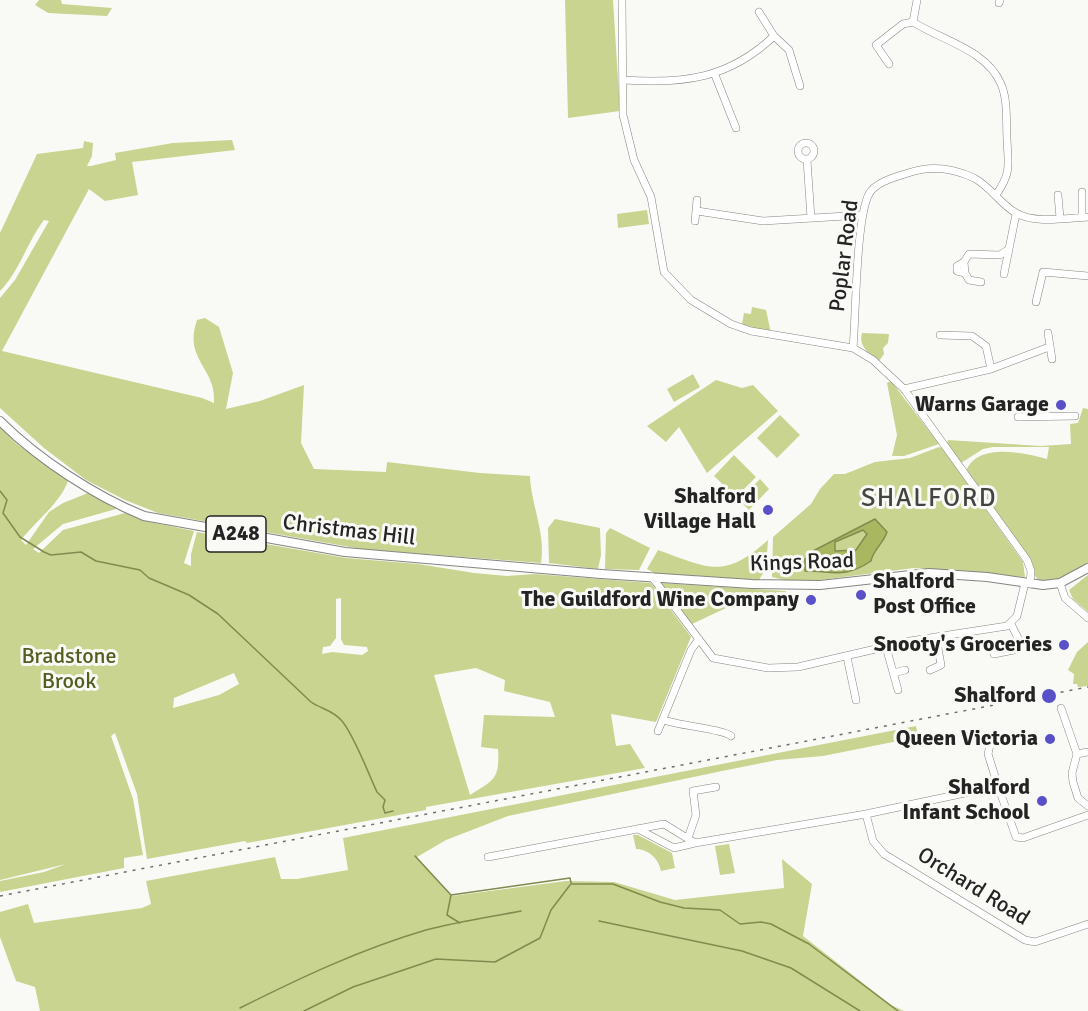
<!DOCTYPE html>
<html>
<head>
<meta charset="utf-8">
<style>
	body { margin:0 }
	canvas { display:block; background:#f9faf6 }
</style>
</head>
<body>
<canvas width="1088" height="1011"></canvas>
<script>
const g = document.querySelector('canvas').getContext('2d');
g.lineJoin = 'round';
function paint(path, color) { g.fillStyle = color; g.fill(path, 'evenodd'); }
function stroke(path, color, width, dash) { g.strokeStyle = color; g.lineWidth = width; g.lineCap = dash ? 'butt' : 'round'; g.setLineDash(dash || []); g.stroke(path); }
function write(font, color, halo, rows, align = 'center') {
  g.font = font + ' Signika,sans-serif'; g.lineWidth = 6; g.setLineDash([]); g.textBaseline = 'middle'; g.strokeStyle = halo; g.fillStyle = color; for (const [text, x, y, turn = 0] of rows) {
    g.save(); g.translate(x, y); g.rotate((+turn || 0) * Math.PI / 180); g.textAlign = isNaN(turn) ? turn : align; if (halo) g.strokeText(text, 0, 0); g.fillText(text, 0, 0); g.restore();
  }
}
const green = new Path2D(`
	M39,0H61L62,4L112,8L107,16L48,13L35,5Z
	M565,0H613L620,111L568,118Z
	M232,140L235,150L132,162L138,195L105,201L89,189L2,351L202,398L214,403C217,368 183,360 197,320L205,318L219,327L233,373L226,409L260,401L304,385L301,443L314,469L386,472L387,462L480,473L530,476C531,505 546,533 541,563L361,549L158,513L125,500L86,480L44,448L0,408V298L15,280L49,221L44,220C27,242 20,271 0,291V233L37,154L83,148L84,141L93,143L92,156L87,166H91L116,160L115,153L173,143Z
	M647,210L649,224L618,228L617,214Z
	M752,307L766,310L771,333L742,324L744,313L751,314Z
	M862,333L889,334L888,343L883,348L884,354L879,361C869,354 858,346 862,333Z
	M693,374L700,387L674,402L667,389Z
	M716,380L742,388L753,385L778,411L707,473L679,427L666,442L647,426Z
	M891,381L939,444L904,456H892L897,435L887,383Z
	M1083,408L1088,409V563L1058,580H1038L966,471C978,442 1024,453 1047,459L1049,447H993L983,449L961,463L947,443L948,440L1041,446L1071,444L1070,424L1078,423Z
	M780,415L800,435L777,458L757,438Z
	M0,427L17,444L68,481C61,502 35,522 21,540L26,545L49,512L63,503L88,493L116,509L63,524L33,549L39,553L63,530L125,513L150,522L194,531L184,563L191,566V554L197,532L346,558L418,564L474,573L507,576L535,574L651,583L691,637L656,722L611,714L616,746L630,744L645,768L426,807V810L247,843L245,841L147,859L137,794L115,733L111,736L133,799L143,855L124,858V868L0,892V881L44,872L66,864L0,880ZM341,598V639L344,645L367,647L368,651L362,655L332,652L322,654L323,647L330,646L336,638V599ZM476,668L505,680L504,691L550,702L555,717L484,715L481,747L498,749C500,779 494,780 470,795L434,675ZM234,673L239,684L219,695L173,708L174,698Z
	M939,447L942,448L1023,562L1025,577L914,568L820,580L788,581L772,577L773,537L811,504L820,489L834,474H845L875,462L910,458Z
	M734,455L756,477L736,497L714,476Z
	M760,479L769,489L749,510L739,500Z
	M555,519L600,528L601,555L598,569L549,563L548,528Z
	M610,528L650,548L639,570L605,569L606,533Z
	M768,540L766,568L759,580L654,573L647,569L658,550C708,568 724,580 768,540Z
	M1088,575V612L1073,599L1069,590Z
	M662,583L785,591L787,592L726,608L692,624L687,622L662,588Z
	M1088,642V686L1078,687L1077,684H1073L1074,674L1068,670L1077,652Z
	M916,726L918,737L823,756L777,760L722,771L508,816L446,840L417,857L452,896L566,881L614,882L675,900L784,888L782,859L812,884L803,936L891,1005L904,1011H40L35,987L16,981L0,937V912L28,904L34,923L142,908L151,904L146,881L275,857L281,879H297L348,870L343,838Z
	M633,835H638L672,853L675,868L661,871C659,859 648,849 636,849Z
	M729,844L735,873L720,875L715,846Z`);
const water = new Path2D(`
	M875,519L887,532C883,544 873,550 871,561C844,579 834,571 805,571V559L813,551ZM863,530L867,534L856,550L835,551V542Z`);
const stream = new Path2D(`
	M0,491L7,500L3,513L20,537L44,552L51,555L81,552L96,561L140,570L149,578L189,595L218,614L311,702C321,709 333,710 342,721C355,737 368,773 377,792L385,800L383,807L385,813L393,811
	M415,856L451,895L570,878L571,883
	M571,884H613L660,902L684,908L720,910L740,924L761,922L771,924L809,944L898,1011
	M451,895L447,915L460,923
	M599,921L742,951L791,968L860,1011
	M240,1008C300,978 361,949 426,930C457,922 490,917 521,911
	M304,1011L353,987L436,959L495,962L540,938L551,910L570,885`);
const minor = new Path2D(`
	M622,0L623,115L634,160L651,197L664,272L691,300L731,324L751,331L853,348L873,360L904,389L1027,560L1031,571L1030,584
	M999,3L1000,0
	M759,12L774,36L789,50L800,86
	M913,22C941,40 987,50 1001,84C1008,100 1006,121 1007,139C1008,165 1012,172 996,195
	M913,22L917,0
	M889,64L876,45L903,24L913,22
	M715,75L736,128
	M624,80C683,84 729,79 774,36
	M798 151a8 8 0 1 1 16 0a8 8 0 1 1-16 0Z
	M807,160L811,218
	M1082,192V217
	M1058,195L1060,218
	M697,211L763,221L863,215
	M695,221L697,200
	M964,262L957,266V271L965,273L964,262L969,254L1000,255L1009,249L1016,214
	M965,273L969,280L981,282
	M1004,274L1009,249
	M1036,302L1043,272L1088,276
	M1048,333L1052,359
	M940,335L972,336L986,346L991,369
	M853,348C856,315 856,218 869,194C875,182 896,177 908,173C931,165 953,168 974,178C991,187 1000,204 1016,213C1035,224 1067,218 1088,217
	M904,389L991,369L1049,347
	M1018,417L1075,416
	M652,577L713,658L768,668L798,667L910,641L1007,626L1017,616L1025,583
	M1060,583L1065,598L1088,618
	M886,647L898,690
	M994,654L1019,649L1018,638L1011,624
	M847,657L856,700
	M930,670L941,665L936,637
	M894,673L905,670
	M1061,708L1077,754L1072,773L1073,782L1078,798L1088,806
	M664,720C680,726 723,729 731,736
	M658,731L691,650L699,639
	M990,745L988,754L998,786
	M1077,754L1088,752
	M866,814L873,841L884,854L1025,940L1035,942L1088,924
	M688,838L696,815L693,791L716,787
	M695,843L866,814L998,786L1016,837L1023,838L1088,815
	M488,857L664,824L695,843L674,848L638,829`);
const major = new Path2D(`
	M0,421C38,459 95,496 144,516L345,552L601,574L752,584L820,585L929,573L987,577L1043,585L1060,583L1088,568`);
const rail = new Path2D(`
	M0,896L1088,687`);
const markers = [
	[1061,405,6,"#5a51c9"],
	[768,510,6,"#5a51c9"],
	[861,595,6,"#5a51c9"],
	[811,600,6,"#5a51c9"],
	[1064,645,6,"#5a51c9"],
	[1049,696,8,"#5a51c9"],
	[1050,739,6,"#5a51c9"],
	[1042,801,6,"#5a51c9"]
];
const shields = [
	[236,534,60]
];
const shieldNames = [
	["A248",236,534]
];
const streetNames = [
	["Poplar Road",845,256,-83],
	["Christmas Hill",349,531,7],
	["Kings Road",802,563,-2],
	["Orchard Road",973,887,32]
];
const poiNames = [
	["Warns Garage",1049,405],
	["Shalford",756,497],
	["Village Hall",756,522],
	["Shalford",873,582,"left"],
	["Post Office",873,607,"left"],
	["The Guildford Wine Company",799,600],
	["Snooty's Groceries",1052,645],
	["Shalford",1036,696],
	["Queen Victoria",1038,739],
	["Shalford",1030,788],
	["Infant School",1030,813]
];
const parkNames = [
	["Bradstone",69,657],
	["Brook",69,682]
];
const quarterNames = [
	["SHALFORD",929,499]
];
paint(green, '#c8d490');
paint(water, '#aab761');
stroke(water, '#828b4e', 1.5);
stroke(stream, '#828b4e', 1.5);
stroke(minor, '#858582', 8);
stroke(major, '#858582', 10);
stroke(minor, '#fff', 7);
stroke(major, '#fff', 8);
stroke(rail, '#6f706e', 1.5, [3, 6]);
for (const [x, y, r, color] of markers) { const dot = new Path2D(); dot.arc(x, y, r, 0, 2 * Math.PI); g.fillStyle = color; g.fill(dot); stroke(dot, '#f9faf6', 2); }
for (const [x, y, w] of shields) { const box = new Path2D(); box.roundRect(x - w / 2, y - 18, w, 36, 4.5); g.fillStyle = '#f9faf6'; g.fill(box); stroke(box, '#232423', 1.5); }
write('bold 21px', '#232423', null, shieldNames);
write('22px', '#232423', '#f9faf6', streetNames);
write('bold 22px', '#232423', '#f9faf6', poiNames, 'right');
write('22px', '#545c1e', '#f9faf6', parkNames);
g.letterSpacing = '1.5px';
write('26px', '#444442', '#f9faf6', quarterNames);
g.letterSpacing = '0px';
</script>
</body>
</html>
